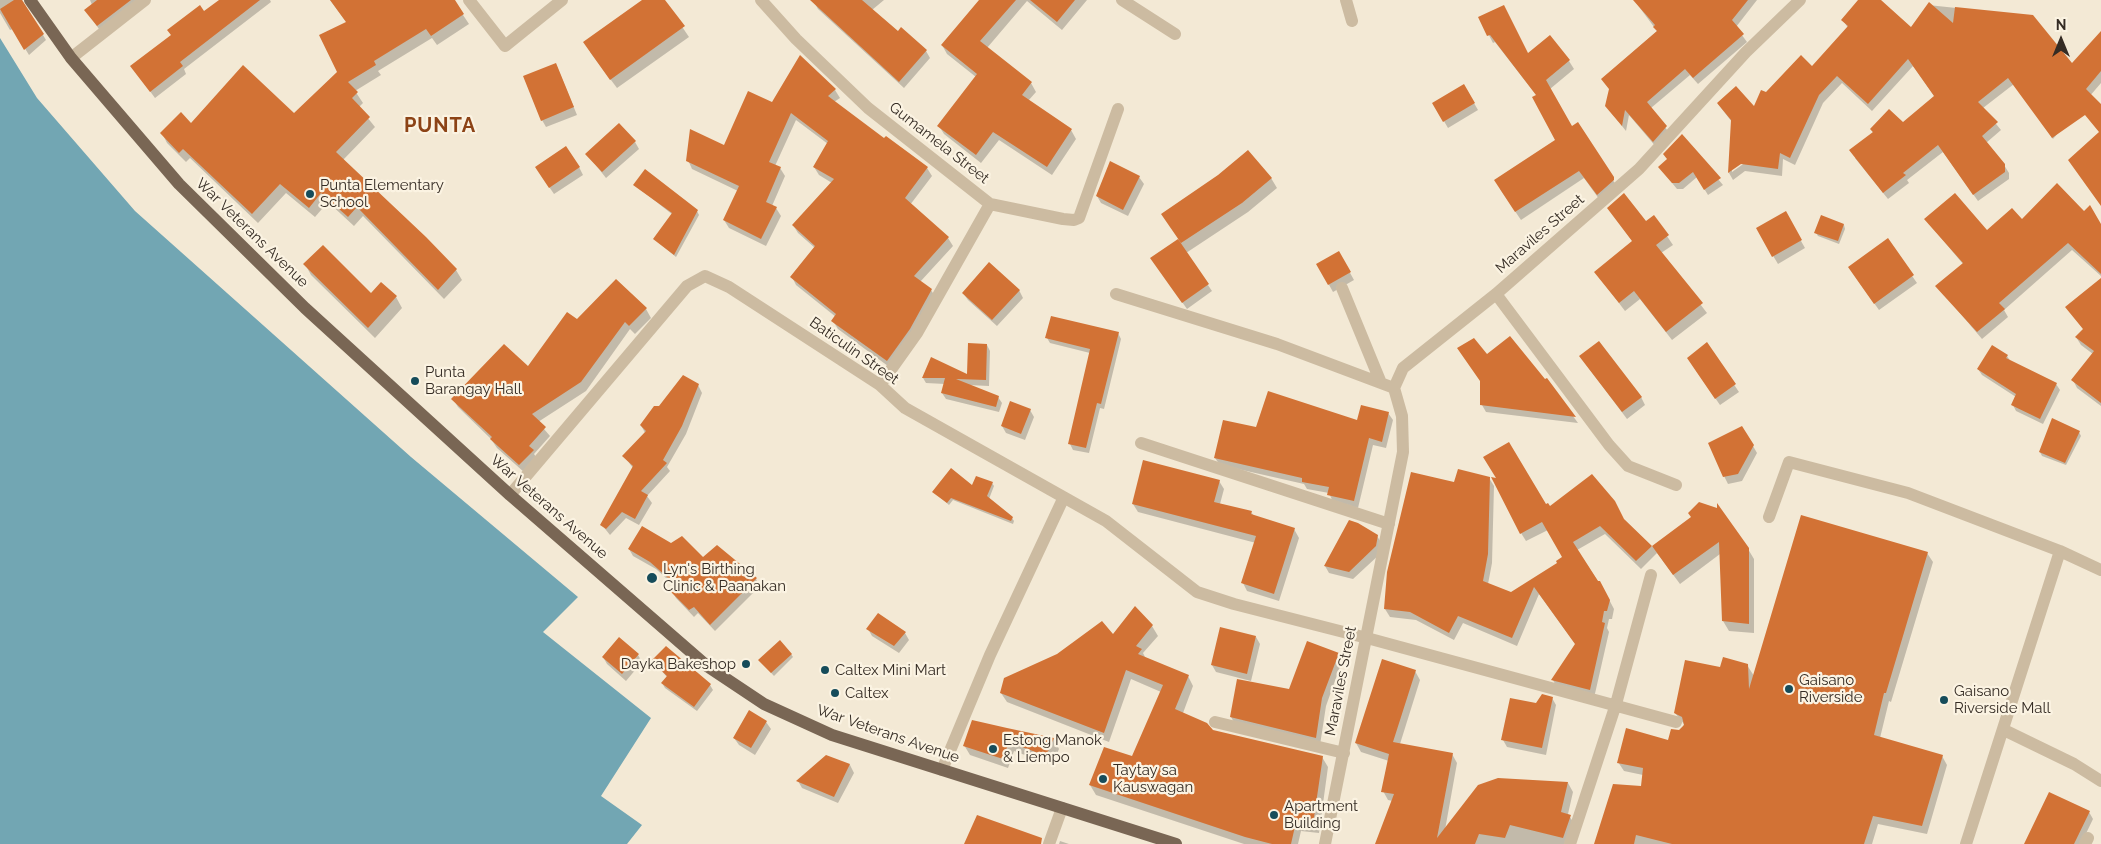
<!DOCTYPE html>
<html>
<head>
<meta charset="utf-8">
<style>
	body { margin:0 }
	#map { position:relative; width:2101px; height:844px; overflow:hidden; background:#f3e9d5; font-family:Raleway,sans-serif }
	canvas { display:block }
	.north { position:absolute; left:2036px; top:15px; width:50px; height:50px; -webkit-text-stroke:4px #fbf3e2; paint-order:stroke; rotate:0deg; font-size:14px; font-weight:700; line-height:20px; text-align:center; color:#352c24 }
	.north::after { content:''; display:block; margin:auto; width:18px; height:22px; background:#352c24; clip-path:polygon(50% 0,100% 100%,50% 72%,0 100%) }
</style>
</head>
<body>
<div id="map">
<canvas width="2101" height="844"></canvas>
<div class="north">N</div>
</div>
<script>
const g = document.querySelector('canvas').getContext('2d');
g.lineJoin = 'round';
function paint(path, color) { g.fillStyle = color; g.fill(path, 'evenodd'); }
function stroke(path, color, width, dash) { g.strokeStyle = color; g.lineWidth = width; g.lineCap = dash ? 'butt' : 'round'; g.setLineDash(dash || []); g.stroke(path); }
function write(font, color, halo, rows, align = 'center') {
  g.font = font + ' Raleway,sans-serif'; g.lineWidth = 4.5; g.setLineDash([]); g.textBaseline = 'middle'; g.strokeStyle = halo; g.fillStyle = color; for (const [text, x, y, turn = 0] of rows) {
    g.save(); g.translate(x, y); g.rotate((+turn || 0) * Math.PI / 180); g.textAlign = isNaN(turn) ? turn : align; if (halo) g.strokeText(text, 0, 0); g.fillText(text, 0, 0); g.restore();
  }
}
const water = new Path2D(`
	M0,38L37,98L135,211L411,457L578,597L543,632L651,718L601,796L642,825L627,844H0Z`);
const shadow = new Path2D(`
	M0,0H22L46,40L29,55L13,29L10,30L0,13Z
	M90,0H144L101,32L86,10L92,5Z
	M221,0H270L271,2L184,69L186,74L155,98L132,67L172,36L168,30L204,12Z
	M330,0H453L469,24L437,45L432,38L378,71L381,75L355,91L363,103L359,107L375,127L343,160L456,270L462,280L444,299L363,216L354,226L328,202L315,217L286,193L258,223L190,158L186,162L167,143L162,133L191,125L294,114L338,73L347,23Z
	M644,0H664L689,37L617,88L590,52Z
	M816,0H884L872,10L898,33L926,51L930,58L904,88L818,9L814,2Z
	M981,0H1087L1062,30L1027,1L987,48L1031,83L1036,92L1028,101L1071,130L1076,139L1052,175L999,140L981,163L944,134L939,126L976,77L947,54L942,45Z
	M1634,0H1757L1736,27L1747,42L1698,84L1690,75L1651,108L1670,134L1657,148L1629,115L1626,131L1606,106L1610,90L1602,79L1657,31Z
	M1860,0H1879L1911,29L1928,5L2032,16L2072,65L2101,40V83L2053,139L2014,84L1983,108L2001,130L1986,143L2004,165L2009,173V179L1978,201L1943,152L1907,180L1909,183L1888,199L1855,158L1873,133L1871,129L1903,123L1935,97L1913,66L1872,111L1842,83L1823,103L1795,165L1783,159L1782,176L1745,171L1733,180L1729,173L1732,122L1718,104L1754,108L1767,94L1812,67L1848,28L1843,20ZM1745,160L1746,162L1732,172V169Z
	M1480,18L1528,55L1569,61L1574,69L1550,89L1572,128L1618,187L1602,203L1584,178L1521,220L1500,189L1557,141L1537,96L1495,42L1493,43Z
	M801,57L835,90L840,98L834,102L884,140L927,168L932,176L910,205L948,238L953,246L920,282L931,290L936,298L892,369L838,329L833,321L836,317L796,285L792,277L815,248L798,233L793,225L832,183L819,175L814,167L828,144L796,120L775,166L780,168L785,176L772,206L776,208L781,216L766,246L729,228L724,220L738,191L692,169L688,160L725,147L773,104Z
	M556,64L577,115L546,127L542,120Z
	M1464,86L1478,110L1448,128L1434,104Z
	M1682,136L1723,185L1708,195L1697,177L1683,189H1677L1659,167L1668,160Z
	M635,142L639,149L606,178L587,154Z
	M579,167L583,175L554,194L541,175Z
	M1139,177L1144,184L1128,216L1101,203L1097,196Z
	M1271,178L1277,188L1248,212L1186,253L1212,291L1187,309L1152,259Z
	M635,185L697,211L699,215L676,257L654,239L673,215Z
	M1608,208L1645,223L1654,217L1673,245L1661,253L1707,313L1672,340L1640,299L1625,311L1596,273L1633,242Z
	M2084,212L2101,226V276L2072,250L2004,310L2008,317L1982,339L1937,286L1963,264L1926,220L1987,231L2022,221Z
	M1785,213L1805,248L1778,264L1757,229Z
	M1822,217L1844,225L1845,229L1839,244L1818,236L1816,233Z
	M1887,240L1917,283L1879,310L1854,275Z
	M1339,253L1354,280L1333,292L1318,265Z
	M305,264L371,295L396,297L402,308L375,338L311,275Z
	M616,281L646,309L651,318L635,334L630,329L586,391L538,422L550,436L534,454L538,460L525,473L497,448L491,439L458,407L453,399L528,368Z
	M1019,290L1023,298L997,326L968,300L963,293Z
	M2101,294V406L2077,388L2073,380L2093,354L2081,345L2076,337L2084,330L2067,308Z
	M1118,333L1121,339L1104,409L1100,408L1089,453L1073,450L1070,444L1090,353L1050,343L1047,338Z
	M1706,343L1739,392L1720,405L1693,366Z
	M987,345L990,351L989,386L968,385L998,397L1002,403L999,412L946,399L942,393L945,384L926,383L923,378L969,376Z
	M1487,356L1545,381L1547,380L1578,423L1486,412L1482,405Z
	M2007,356L2011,362L2056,384L2060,390L2043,424L2016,411L2013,405L2016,397L1982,375L1978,369Z
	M1585,363L1641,397L1645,405L1627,419Z
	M698,385L702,393L686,434L667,467L670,471L647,496L652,503L639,525L626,518L610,535L602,525L633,468L624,456L645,433L641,425Z
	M1030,410L1034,417L1025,440L1006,433L1002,426Z
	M1388,413L1393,420L1386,448L1373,445L1358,508L1333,502L1329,493L1307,489L1304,484L1220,465L1215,458L1257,429L1358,421Z
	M2052,420L2079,432L2081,436L2066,465L2042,456L2040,452Z
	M1753,446L1757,453L1742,481L1728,484L1724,476Z
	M1489,478L1494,486L1492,563L1488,584L1511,593L1558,564L1564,558L1548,530L1526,541L1521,533L1545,506L1624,521L1652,547L1692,518L1748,549L1754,559V633L1729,631L1723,621L1720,554L1680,584L1657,553L1641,569L1605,534L1577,550L1604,590L1614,609L1612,619H1609L1607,628L1609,632L1594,698L1557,688L1553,680L1576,645L1539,594L1517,646L1463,623L1454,640L1416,620L1390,617L1385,609L1455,483Z
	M1219,481L1224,489L1220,504L1251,512L1254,516L1294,529L1299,538L1279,601L1247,591L1243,583L1256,543L1138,512L1133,504Z
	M992,483L994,486L989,499L1012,518L1014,521L1013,524L953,500L949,505L934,492Z
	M1377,536L1382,544L1380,554L1353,579L1329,573L1325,566Z
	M671,544L756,579L760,586L715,631L698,613L694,617L676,598L672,591L676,587L656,569L633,556L629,549Z
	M1927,553L1933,562L1891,702L1889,701L1880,738L1942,756L1947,765L1927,834L1878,824L1872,844H1597L1642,787L1643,775L1624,771L1618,762L1669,741L1683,728L1684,724L1675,713L1721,669L1747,665L1754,676Z
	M1135,608L1152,626L1158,636L1143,653L1146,659L1188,676L1193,686L1183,713L1212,731L1322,757L1328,767L1319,833L1301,831L1298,844H1244L1096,795L1090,785L1133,757L1161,692L1131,679L1109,742L1007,702L1001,693L1114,636Z
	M868,629L905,633L909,640L899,653L872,636Z
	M1256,637L1260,644L1251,681L1216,672L1212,665Z
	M791,654L793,657L774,676L762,663Z
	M1338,654L1342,661L1326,706L1320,745L1235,724L1231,717L1290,690Z
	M638,655L642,662L626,681L607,664L603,657Z
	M653,661L710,685L713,690L697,711L665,688L662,683L667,677Z
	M1415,671L1420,680L1400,744L1452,754L1457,763L1445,830L1568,783L1573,792L1568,814L1575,825L1570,844H1376L1393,801L1388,800L1383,791L1389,761L1361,752L1356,743Z
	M1552,698L1556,705L1546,755L1507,747L1503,740L1536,704Z
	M766,722L771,729L755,755L739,745L734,738Z
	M972,722L1054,739L1059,749L1052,765L1014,751L1008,768L970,755L964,745Z
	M826,756L850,765L854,773L838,803L802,788L798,781Z
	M2089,812L2093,819L2081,844H2026Z
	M1060,841L1069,844H1059Z`);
const building = new Path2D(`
	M14,0H22L44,34L24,50L0,9Z
	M97,0H131L97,26L84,10Z
	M219,0H260L180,62L183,66L150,92L130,66L171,35L167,30L200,5L204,11Z
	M330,0H455L464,14L431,36L426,29L374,61L376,65L348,82L358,92L352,98L370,117L336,152L426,237L457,269L438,290L357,207L348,217L321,193L309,208L280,184L252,214L183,149L179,153L160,133L181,112L191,123L243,65L294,113L337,72L319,35L346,22Z
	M642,0H665L685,26L610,80L583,42Z
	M810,0H862L898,31L901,27L927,50L899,82Z
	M979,0H1016L980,41L1032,82L1022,95L1072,129L1047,167L993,132L976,155L937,126L977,74L941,45Z
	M1030,0H1075L1057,22Z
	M1633,0H1748L1732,20L1744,34L1693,78L1685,69L1647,102L1667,126L1653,142L1625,110L1622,126L1605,106L1609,89L1601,79L1657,31L1653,27L1655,25Z
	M1858,0H1881L1911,27L1929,2L1953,23L1955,7L2033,15L2072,63L2101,31V71L2086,89L2101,104V206L2068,160L2099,132L2085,115L2052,138L2008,78L1978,102L1998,122L1982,136L2005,164V172L1973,195L1938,145L1903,173L1906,175L1883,193L1849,150L1873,132L1870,129L1889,109L1903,122L1934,96L1908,59L1868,104L1837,76L1819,95L1790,158L1780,153L1778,169L1741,164L1728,173L1731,120L1717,103L1736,86L1754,106L1761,90L1766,92L1801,55L1812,66L1848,26L1841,20Z
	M1504,5L1528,53L1550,35L1570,60L1546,80L1572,126L1578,122L1614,177V180L1597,195L1579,171L1515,212L1494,180L1555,140L1532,97L1536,95L1490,35L1487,36L1478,17Z
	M800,55L836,89L828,96L884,138L886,136L928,167L905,198L949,237L914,276L932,289L910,329L887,361L831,321L836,314L790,277L815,246L792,225L834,179L813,167L828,141L791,113L769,162L781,167L766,202L777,207L761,239L723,220L739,186L686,161L690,129L724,145L748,91L772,102Z
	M556,63L574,107L541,121L523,76Z
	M1464,84L1475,103L1443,122L1432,103Z
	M619,123L636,141L602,172L585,154Z
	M1682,134L1721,178L1704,190L1693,172L1679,183H1672L1658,167L1667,159L1663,154Z
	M566,146L580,167L549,188L535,167Z
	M1248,150L1272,178L1242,203L1181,243L1161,214L1218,175Z
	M1110,161L1140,176L1123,210L1096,196Z
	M645,169L698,210L674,255L653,239L672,213L633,185Z
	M2057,183L2084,211L2090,205L2101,224V274L2068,243L1999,303L2005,309L1977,332L1935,286L1963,263L1924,219L1955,193L1987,230L2012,208L2022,219Z
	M1624,193L1646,221L1654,215L1669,235L1656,245L1703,303L1666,332L1634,291L1619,303L1594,272L1632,241L1607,208Z
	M1786,211L1802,240L1772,257L1756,228Z
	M1821,215L1844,224L1838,241L1814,233Z
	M1888,238L1914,275L1874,304L1848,267Z
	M1178,239L1209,284L1182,303L1150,258Z
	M323,245L371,293L381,282L397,296L368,328L303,264Z
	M1339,251L1351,272L1328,285L1316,264Z
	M989,262L1020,290L992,320L962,293Z
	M2101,278V403L2071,380L2094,351L2075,337L2083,329L2065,307Z
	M616,279L647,308L629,326L625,322L581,382L532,414L546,427L529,446L534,450L519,465L490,439L492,437L451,399L504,344L528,366L567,312L577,319Z
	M1051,316L1119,332L1101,404L1097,403L1086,448L1068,444L1090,349L1045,338Z
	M1510,336L1545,379L1547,378L1576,417L1480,405V381L1457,348L1474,338L1487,354Z
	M1599,341L1642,397L1622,412L1579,356Z
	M1707,342L1736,384L1715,399L1687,358Z
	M968,343L987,344L986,380L956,379L999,396L996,407L941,393L945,378H922L931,357L967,374Z
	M1992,345L2008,355L2006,358L2057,383L2040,419L2011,405L2016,394L1977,369Z
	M683,375L699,384L682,426L663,460L667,463L641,491L648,495L635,519L622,512L606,529L600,525L633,466L622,456L646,431L640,425L654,406H659Z
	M1268,391L1357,420L1361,405L1389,412L1382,442L1369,438L1354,501L1327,495L1329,487L1302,482V478L1214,458L1223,420L1256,427Z
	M1010,401L1031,409L1021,434L1001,426Z
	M2052,418L2080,431L2065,463L2039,452Z
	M1742,426L1754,445L1738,474L1723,477L1708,443Z
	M1509,442L1546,504L1548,503L1550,506L1592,474L1615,501L1624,519L1652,546L1636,561L1600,526L1573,542L1598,581H1600L1610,600L1607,611H1604L1602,622L1605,623L1590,690L1551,680L1575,644L1534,587L1512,638L1458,616L1449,633L1410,612L1384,609L1387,572L1411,472L1454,482L1458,469L1490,477L1488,554L1483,581L1511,592L1557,563L1556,561L1562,557L1542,522L1520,534L1491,477L1496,478L1483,457Z
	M1143,460L1220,480L1214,502L1252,511L1251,514L1295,528L1274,594L1241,583L1256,536L1132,504Z
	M951,468L972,485L976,476L993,482L987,496L1013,517L1011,521L951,498L947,503L932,492Z
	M1699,502L1717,508V503L1749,548V624L1722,621L1719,542L1673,575L1652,546L1691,517L1688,513Z
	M1801,515L1928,552L1886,693H1884L1874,735L1943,755L1922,826L1873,816L1864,844H1672L1636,835L1634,844H1594L1613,784L1641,786L1643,768L1617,763L1626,728L1668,740L1671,729L1679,730L1684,725L1682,717L1674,713L1685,660L1720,667L1723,657L1748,664L1749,689Z
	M1349,520L1358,523L1378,535L1376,546L1349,572L1324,566Z
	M642,526L671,543L682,536L703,557L717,545L757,578L710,625L694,607L689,610L670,591L676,585L650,562L628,549Z
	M1135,606L1153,625L1136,646L1142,649L1138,654L1189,675L1175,709L1207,723L1213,730L1323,756L1313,824L1296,822L1291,844H1272L1245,837L1089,785L1104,747L1132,756L1163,685L1126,670L1104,733L1000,693L1004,678L1057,654L1102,621L1113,634Z
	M878,613L906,632L894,646L866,629Z
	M1220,627L1256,636L1247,674L1211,665Z
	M619,637L639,654L622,674L602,657Z
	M780,640L792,654L771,673L758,660Z
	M1307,641L1339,653L1322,698L1316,738L1230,717L1237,679L1289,689Z
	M666,646L711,684L694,707L661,683L667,676L651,661Z
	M1382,659L1416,670L1393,742L1453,753L1437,838L1478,785L1498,778L1568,782L1561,812L1571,815L1563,838L1510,825L1505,838L1479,834L1475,844H1375L1394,794L1381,792L1389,754L1355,743Z
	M1542,694L1553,697L1542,748L1501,740L1510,698L1536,703Z
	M749,710L767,721L751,748L733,738Z
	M972,720L1007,728L1054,738L1046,756L1009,742L1003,759L963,746Z
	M826,755L850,764L834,797L796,781Z
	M2049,792L2090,811L2074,844H2024Z
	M977,815L1042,838L1041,844H964Z`);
const minor = new Path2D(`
	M469,0L505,46L562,0
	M761,0L796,39L868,108L990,204L917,333L880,385
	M1122,0L1175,34
	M1346,0L1352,21
	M71,58L145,0
	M990,204L1063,219L1074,220L1079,218L1118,109
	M1342,288L1381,383
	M1116,294L1277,344L1394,388
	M1496,294L1609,445L1628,466L1676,485
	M1141,443L1389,524
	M510,495L687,286L705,276L729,287L880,385L905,408L1106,521L1197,592L1234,604L1367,638L1676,722
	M1769,517L1789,462L1908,493L2060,551L2101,570
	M1215,722L1344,753
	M2004,730L2074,764L2101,781
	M942,770L990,655L1063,499
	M1049,844L1062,808
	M1325,844L1403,452L1402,416L1394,388L1403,368L1496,294L1639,169L1746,52L1800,0
	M1570,844L1616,704L1651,575
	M1966,844L2060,551
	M2085,844L2088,838`);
const major = new Path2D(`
	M30,0L71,58L179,184L305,308L510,495L707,666L764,704L832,735L1176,844`);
const markers = [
	[310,194,5,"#164c5a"],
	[415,381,5,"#164c5a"],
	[652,578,6,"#164c5a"],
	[746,664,5,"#164c5a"],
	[825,670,5,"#164c5a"],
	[1789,689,5,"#164c5a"],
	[835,693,5,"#164c5a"],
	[1944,700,5,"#164c5a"],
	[993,749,5,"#164c5a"],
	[1103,779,5,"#164c5a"],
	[1274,815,5,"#164c5a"]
];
const streetNames = [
	["Gumamela Street",939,143,38],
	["War Veterans Avenue",252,233,44],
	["Maraviles Street",1540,234,-41],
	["Baticulin Street",854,351,35],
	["War Veterans Avenue",549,507,41],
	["Maraviles Street",1341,681,-79],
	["War Veterans Avenue",888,734,19]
];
const poiNames = [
	["Punta Elementary",320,185],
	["School",320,202],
	["Punta",425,372],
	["Barangay Hall",425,389],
	["Lyn's Birthing",663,569],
	["Clinic & Paanakan",663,586],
	["Dayka Bakeshop",736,664,"right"],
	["Caltex Mini Mart",835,670],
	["Gaisano",1799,680],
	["Riverside",1799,697],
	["Gaisano",1954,691],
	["Riverside Mall",1954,708],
	["Caltex",845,693],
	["Estong Manok",1003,740],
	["& Liempo",1003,757],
	["Taytay sa",1113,770],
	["Kauswagan",1113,787],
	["Apartment",1284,806],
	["Building",1284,823]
];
const districtNames = [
	["PUNTA",440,126]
];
paint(water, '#72a6b3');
paint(shadow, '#0003');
paint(building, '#d27235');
stroke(minor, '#ccbba1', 12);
stroke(major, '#796654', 12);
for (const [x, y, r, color] of markers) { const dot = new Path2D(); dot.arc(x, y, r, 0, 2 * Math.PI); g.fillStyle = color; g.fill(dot); stroke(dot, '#fbf3e2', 2); }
write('15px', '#352c24', '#fbf3e2', streetNames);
write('15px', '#352c24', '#fbf3e2', poiNames, 'left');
g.letterSpacing = '1px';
write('bold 20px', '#8c4316', '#fbf3e2', districtNames);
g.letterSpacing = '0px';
</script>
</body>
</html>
